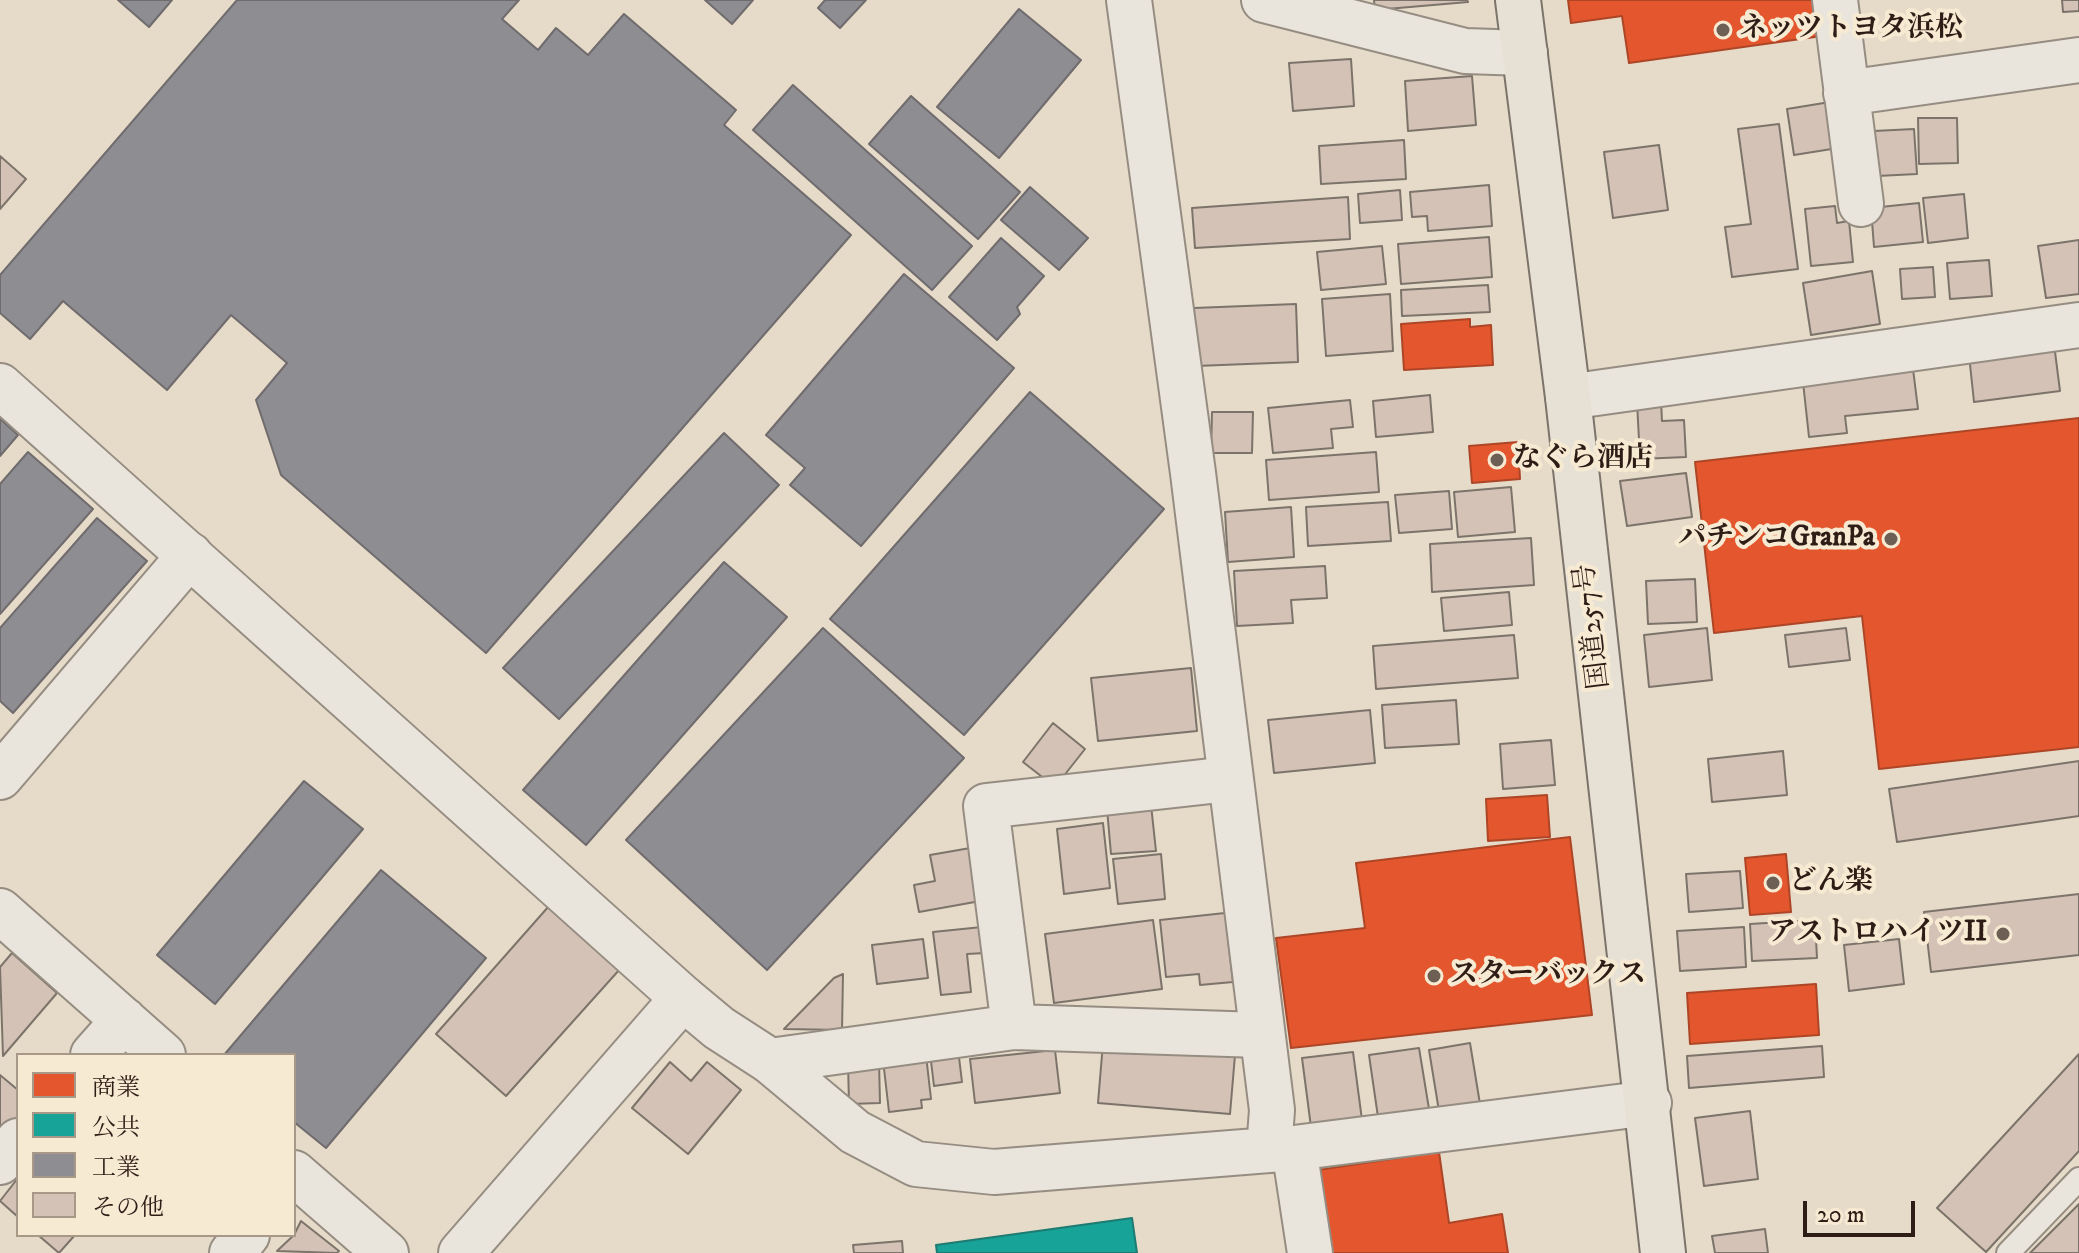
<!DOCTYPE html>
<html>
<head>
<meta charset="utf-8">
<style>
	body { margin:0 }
	#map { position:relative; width:2079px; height:1253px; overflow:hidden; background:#e6dac8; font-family:"IM FELL DW Pica","Noto Serif JP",serif }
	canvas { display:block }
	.legend { position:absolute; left:16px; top:1053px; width:280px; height:184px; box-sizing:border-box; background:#f7ead3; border:2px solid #a79887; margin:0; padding:10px 14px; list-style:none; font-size:24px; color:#2e1d16 }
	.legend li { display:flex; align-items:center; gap:16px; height:40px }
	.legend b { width:40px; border:2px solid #a79887 }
	.scale { position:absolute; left:1803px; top:1201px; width:112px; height:36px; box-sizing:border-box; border:4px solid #2e1d16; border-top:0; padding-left:10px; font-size:24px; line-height:28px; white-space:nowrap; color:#2e1d16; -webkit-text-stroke:6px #f7ead3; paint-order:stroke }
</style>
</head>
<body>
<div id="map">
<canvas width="2079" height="1253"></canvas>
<ul class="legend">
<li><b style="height:22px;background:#e4572e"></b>商業</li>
<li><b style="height:22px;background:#17a398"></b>公共</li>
<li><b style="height:22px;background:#8d8d92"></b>工業</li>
<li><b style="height:22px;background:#d4c2b6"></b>その他</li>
</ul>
<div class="scale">20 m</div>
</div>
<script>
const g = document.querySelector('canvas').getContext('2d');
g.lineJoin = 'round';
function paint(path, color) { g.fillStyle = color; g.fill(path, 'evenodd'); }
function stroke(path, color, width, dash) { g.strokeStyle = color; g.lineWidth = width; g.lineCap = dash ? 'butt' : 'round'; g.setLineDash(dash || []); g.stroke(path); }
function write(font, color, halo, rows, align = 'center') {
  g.font = font + ' "IM FELL DW Pica","Noto Serif JP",serif'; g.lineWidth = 8; g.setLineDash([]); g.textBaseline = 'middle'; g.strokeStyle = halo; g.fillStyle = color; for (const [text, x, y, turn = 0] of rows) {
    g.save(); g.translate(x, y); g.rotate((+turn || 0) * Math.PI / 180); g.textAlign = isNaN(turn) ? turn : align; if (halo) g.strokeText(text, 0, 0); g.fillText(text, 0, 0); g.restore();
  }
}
const shops = new Path2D(`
	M1568,0H1817L1822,36L1629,63L1622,16L1571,23Z
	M1470,319V327L1491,325L1493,365L1404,370L1401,324Z
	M2079,418V747L1879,769L1862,616L1714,633L1695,462Z
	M1518,442L1520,479L1472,483L1469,446Z
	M1547,795L1550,837L1488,841L1486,799Z
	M1570,837L1592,1015L1291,1048L1276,938L1365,928L1356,863Z
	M1786,854L1791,912L1750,915L1745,858Z
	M1816,984L1819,1035L1690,1044L1687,993Z
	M1439,1152L1449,1223L1502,1214L1508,1253H1323L1311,1171Z`);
const public = new Path2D(`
	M1132,1218L1137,1253H937L936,1245Z`);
const industry = new Path2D(`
	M118,0H172L149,27Z
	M237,0H519L502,19L538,50L556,28L588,55L624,14L736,110L724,125L851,235L486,653L281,475L256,400L287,363L231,315L167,390L63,301L30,339L0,313V275Z
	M705,0H753L732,24Z
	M825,0H866L840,28L818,8Z
	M1019,9L1081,60L999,158L937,107Z
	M793,85L972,246L932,290L753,130Z
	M911,96L1020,192L978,239L869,144Z
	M1030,187L1088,238L1059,270L1001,220Z
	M1001,238L1044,276L1017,307L1020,314L997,340L949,297Z
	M904,274L1014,368L861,546L790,485L805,468L766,435Z
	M1030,392L1164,509L964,735L830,619Z
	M0,419L18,435L0,456Z
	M724,433L779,485L559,719L503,668Z
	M28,452L93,509L0,614V484Z
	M97,518L147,561L13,713L0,701V628Z
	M724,562L787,617L586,845L523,790Z
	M823,628L964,758L767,970L626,840Z
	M304,781L363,829L215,1004L157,955Z
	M381,870L486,958L326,1148L294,1122V1055H224Z`);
const building = new Path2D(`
	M1374,0H1467L1468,2L1375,10Z
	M2062,0H2079V11L2063,12Z
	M1351,59L1354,106L1293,111L1289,63Z
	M1472,76L1476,125L1408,131L1405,81Z
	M1830,102L1838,148L1794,155L1787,109Z
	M1918,118H1957L1958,163L1919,164Z
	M1779,124L1798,269L1732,277L1725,227L1751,224L1738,129Z
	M1914,129L1917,174L1877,176L1874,131Z
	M1404,140L1406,179L1321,184L1319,146Z
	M1659,145L1668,210L1613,218L1604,152Z
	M0,156L26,179L0,209Z
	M1489,185L1492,226L1428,231L1427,216L1412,217L1410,192Z
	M1400,190L1402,220L1360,223L1358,194Z
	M1964,194L1968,238L1928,243L1923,198Z
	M1348,197L1350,239L1195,248L1192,208Z
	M1919,203L1923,242L1874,247L1871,208Z
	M1835,206L1837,223L1849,221L1853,262L1811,266L1805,209Z
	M1489,237L1492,277L1401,284L1398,244Z
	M2079,240V294L2046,298L2038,246Z
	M1382,246L1386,284L1321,290L1317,252Z
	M1989,260L1992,296L1950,299L1947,263Z
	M1933,267L1935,297L1902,299L1900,269Z
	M1872,271L1880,324L1811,335L1803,283Z
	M1488,285L1490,312L1402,316L1401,290Z
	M1390,294L1393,351L1326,356L1322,299Z
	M1296,304L1298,362L1196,366L1194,308Z
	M2054,344L2060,391L1974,402L1969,355Z
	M1912,361L1918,409L1845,416L1847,433L1809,437L1802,373Z
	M1430,395L1433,432L1376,437L1373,401Z
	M1350,400L1353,427L1331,429L1333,448L1273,453L1268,408Z
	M1661,401L1662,421L1684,420L1686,457L1640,459L1637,402Z
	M1212,412H1253L1252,453H1211Z
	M1376,452L1379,492L1269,500L1266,460Z
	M1686,473L1692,517L1627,526L1620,481Z
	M1511,487L1515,532L1458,537L1454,492Z
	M1449,491L1452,529L1399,533L1395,495Z
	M1388,502L1391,541L1308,546L1306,507Z
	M1291,507L1294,557L1228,562L1225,512Z
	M1531,538L1534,585L1432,592L1430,544Z
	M1325,566L1327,598L1291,600L1293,623L1237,626L1234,571Z
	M1695,579L1697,622L1648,624L1646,581Z
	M1509,592L1512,625L1444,631L1441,598Z
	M1707,628L1712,680L1649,687L1644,635Z
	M1846,628L1850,660L1789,667L1785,635Z
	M1514,635L1518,678L1376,689L1373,646Z
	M1191,668L1197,731L1098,741L1091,678Z
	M1456,700L1459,744L1385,748L1382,705Z
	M1370,710L1375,763L1274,773L1268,720Z
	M1053,723L1085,749L1055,787L1023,762Z
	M1551,740L1555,785L1503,789L1500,744Z
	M1783,751L1787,795L1712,802L1708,759Z
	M2079,761V816L1897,842L1889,789Z
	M1151,805L1156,851L1111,854L1107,809Z
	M1103,823L1110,888L1064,894L1057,829Z
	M976,847L986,900L919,912L914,885L935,881L930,855Z
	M1161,854L1165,899L1118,904L1113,859Z
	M1740,871L1743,908L1689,912L1686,874Z
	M2079,894V955L1931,972L1924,912Z
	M549,906L620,969L506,1096L436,1034Z
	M1225,913L1233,982L1200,985L1199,974L1166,977L1160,920Z
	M1153,920L1162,989L1054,1003L1045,934Z
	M1815,920L1817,958L1752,961L1750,924Z
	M982,927L985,953L967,954L971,992L941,995L933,932Z
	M1744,927L1746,967L1680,971L1677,931Z
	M923,939L928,978L877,984L872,945Z
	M1899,939L1904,984L1849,991L1844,945Z
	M12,953L57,993L3,1056L0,967Z
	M843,974L842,1030L784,1029L834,978Z
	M1103,1043L1235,1055L1230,1114L1098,1103Z
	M1470,1043L1480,1104L1439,1111L1429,1050Z
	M1822,1046L1824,1077L1689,1088L1687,1056Z
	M1419,1048L1429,1109L1378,1117L1369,1055Z
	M958,1049L962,1082L934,1086L930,1053Z
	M1055,1050L1060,1093L975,1103L970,1059Z
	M1353,1052L1362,1120L1311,1127L1302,1058Z
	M2079,1054V1151L1986,1252L1937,1208Z
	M926,1055L931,1099L921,1100L922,1108L889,1112L883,1060Z
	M670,1062L691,1081L707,1062L741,1090L688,1154L632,1108Z
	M879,1062L880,1103L849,1104L848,1063Z
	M0,1075L18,1090V1116L0,1137Z
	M1750,1111L1758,1179L1704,1186L1695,1118Z
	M18,1178V1217L0,1201Z
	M2079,1204V1253H2030Z
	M301,1221L339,1251L337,1253L277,1251L294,1235Z
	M1765,1229L1768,1253H1715L1712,1236Z
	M38,1235H75L59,1253Z
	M902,1241L903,1253H854L853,1245Z`);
const service = new Path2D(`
	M2008,1253L2079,1179`);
const minor = new Path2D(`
	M1835,0L1861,204
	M1846,93L2079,60
	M1568,397L2079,325
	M0,777L190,555
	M0,911L163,1055
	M1014,1027L1260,1035
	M93,1055L124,1020
	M770,1061L1014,1027L986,806L1229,779
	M0,1162L18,1141
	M294,1173L386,1253
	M232,1253L247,1235
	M461,1253L683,998`);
const tertiary = new Path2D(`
	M1129,0L1193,473L1272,1110L1269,1150
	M1264,0L1465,51L1525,53
	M0,386L683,998L719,1028L770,1061L855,1132L916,1164L994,1172L1294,1148L1649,1103
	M1294,1148L1310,1253`);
const trunk = new Path2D(`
	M1518,0L1568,397L1663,1253`);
const markers = [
	[1723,30,8,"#6e5f54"],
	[1497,460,8,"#6e5f54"],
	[1891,539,8,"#6e5f54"],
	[1773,883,8,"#6e5f54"],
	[2003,934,8,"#6e5f54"],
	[1434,976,8,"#6e5f54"]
];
const poiNames = [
	["ネッツトヨタ浜松",1739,30],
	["なぐら酒店",1513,460],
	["パチンコGranPa",1875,539,"right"],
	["どん楽",1789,883],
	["アストロハイツII",1987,934,"right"],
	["スターバックス",1450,976]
];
const streetNames = [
	["国道257号",1594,626,-97]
];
paint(shops, '#e4572e');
stroke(shops, '#ad4627', 2);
paint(public, '#17a398');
stroke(public, '#1e7b71', 2);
paint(industry, '#8d8d92');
stroke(industry, '#706b6d', 2);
paint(building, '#d4c2b6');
stroke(building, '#7c746a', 2);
stroke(service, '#968d82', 26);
stroke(minor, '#968d82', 48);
stroke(tertiary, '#968d82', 48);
stroke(trunk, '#7c746a', 48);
stroke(service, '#eae5dc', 22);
stroke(minor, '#eae5dc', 44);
stroke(tertiary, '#eae5dc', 44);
stroke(trunk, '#e7e0d5', 44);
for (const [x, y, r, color] of markers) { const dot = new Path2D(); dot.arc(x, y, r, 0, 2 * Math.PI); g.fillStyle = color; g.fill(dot); stroke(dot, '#f7ead3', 3); }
write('bold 28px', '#2e1d16', '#f7ead3', poiNames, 'left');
write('28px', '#2e1d16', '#f7ead3', streetNames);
</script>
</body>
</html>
